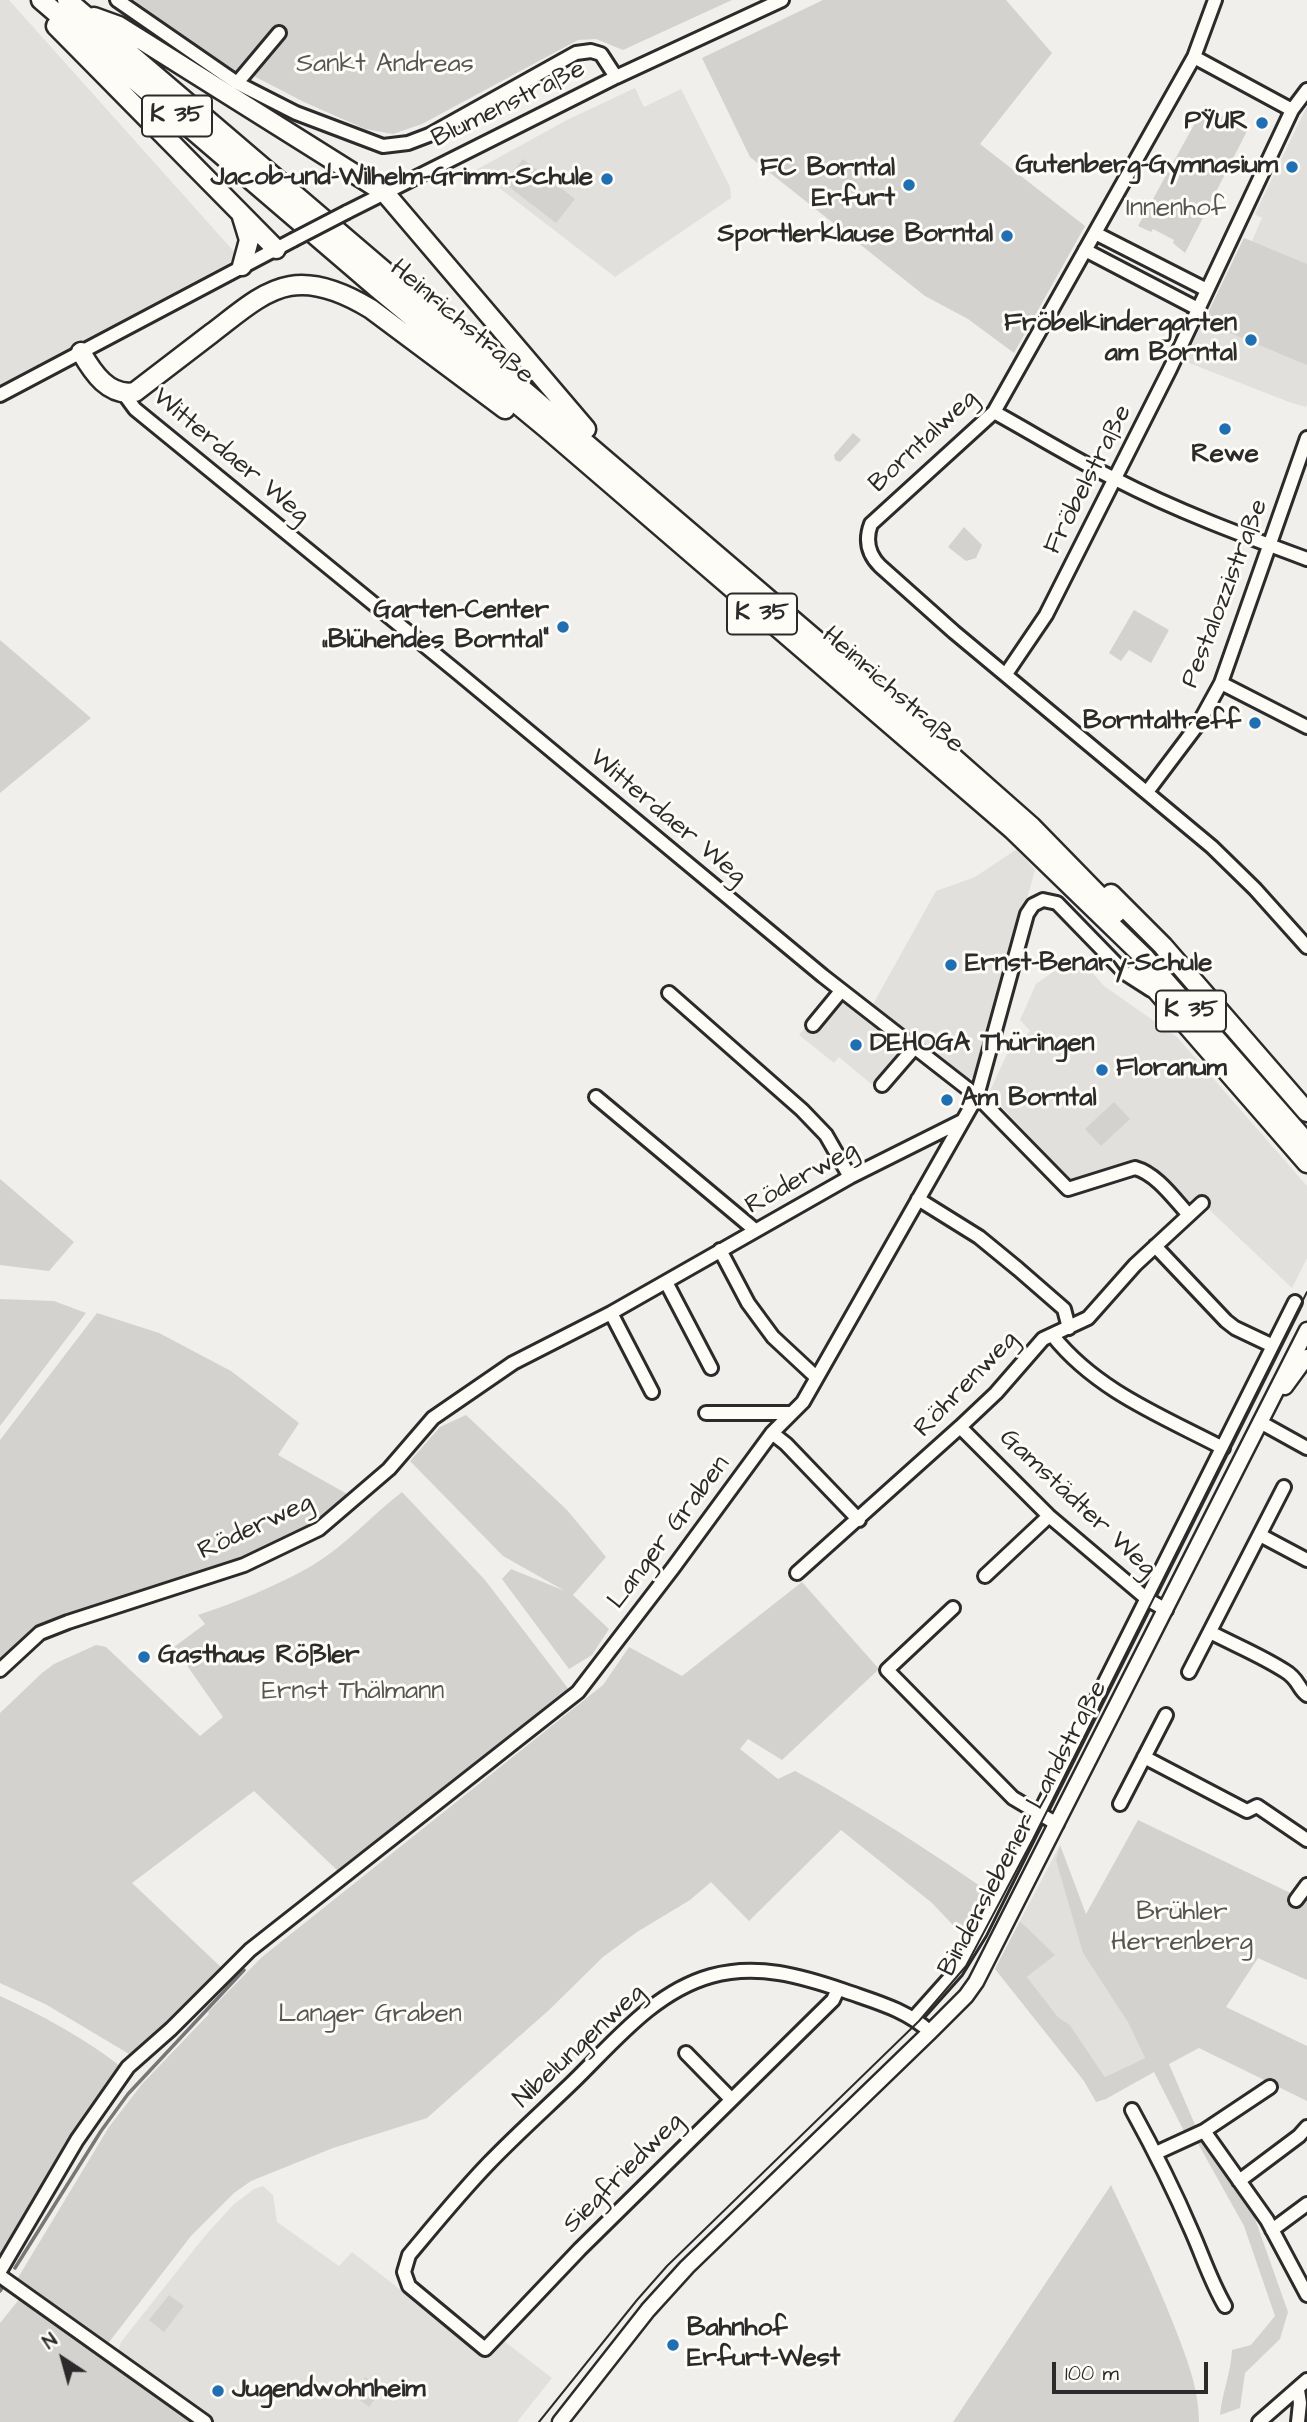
<!DOCTYPE html>
<html>
<head>
<meta charset="utf-8">
<style>
	body { margin:0 }
	#map { position:relative; width:1307px; height:2422px; overflow:hidden; background:#f0efeb; font-family:"Architects Daughter",sans-serif }
	canvas { display:block }
	.north { position:absolute; left:28px; top:2324px; width:70px; height:70px; -webkit-text-stroke:5px #fdfcf7; paint-order:stroke; rotate:324deg; font-size:19px; font-weight:700; line-height:28px; text-align:center; color:#2b2b2b }
	.north::after { content:''; display:block; margin:auto; width:24px; height:32px; background:#2b2b2b; clip-path:polygon(50% 0,100% 100%,50% 72%,0 100%) }
	.scale { position:absolute; left:1052px; top:2362px; width:156px; height:32px; box-sizing:border-box; border:4px solid #2b2b2b; border-top:0; padding-left:9px; font-size:21px; line-height:24px; white-space:nowrap; color:#2b2b2b; -webkit-text-stroke:5px #fdfcf7; paint-order:stroke }
</style>
</head>
<body>
<div id="map">
<canvas width="1307" height="2422"></canvas>
<div class="north">N</div>
<div class="scale">100 m</div>
</div>
<script>
const g = document.querySelector('canvas').getContext('2d');
g.lineJoin = 'round';
function paint(path, color) { g.fillStyle = color; g.fill(path, 'evenodd'); }
function stroke(path, color, width, dash) { g.strokeStyle = color; g.lineWidth = width; g.lineCap = dash ? 'butt' : 'round'; g.setLineDash(dash || []); g.stroke(path); }
function write(font, color, halo, rows, align = 'center') {
  g.font = font + ' "Architects Daughter",sans-serif'; g.lineWidth = 6; g.setLineDash([]); g.textBaseline = 'middle'; g.strokeStyle = halo; g.fillStyle = color; for (const [text, x, y, turn = 0] of rows) {
    g.save(); g.translate(x, y); g.rotate((+turn || 0) * Math.PI / 180); g.textAlign = isNaN(turn) ? turn : align; if (halo) g.strokeText(text, 0, 0); g.fillText(text, 0, 0); g.restore();
  }
}
const built = new Path2D(`
	M0,0H9L238,256L227,264L0,385Z
	M635,88L644,107L681,89L730,187L731,198L615,277L476,170L567,120Z
	M1307,106V404L1306,407L1289,402L1184,361L1244,238L1252,241L1262,218L1255,214Z
	M1017,849L1035,870L979,1067L976,1075L966,1080L958,1077L872,1006L936,891L975,877Z
	M1077,955L1104,986L1177,1037L1307,1186V1258L1292,1288L1199,1200L1186,1202L1145,1164L1136,1162L1070,1181L1046,1158L1045,1153L989,1093L1007,1054L1030,1031L1020,1020L1036,984Z
	M835,993L912,1055L882,1093L839,1057L834,1063L799,1035Z
	M1060,1845L1056,1861L1145,2058L1105,2077L1070,2025L1058,2017L1027,1977L1054,1955L1020,1921Z
	M263,2186L273,2195L277,2222L339,2266L352,2252L484,2355L500,2338L552,2378L517,2422H214L118,2352L121,2342L204,2237L233,2205L254,2189Z`);
const green = new Path2D(`
	M129,0H732L623,50L596,39L578,40L422,124L393,134L365,129L304,102L244,71L237,74Z
	M823,0H1006L1052,53L980,144L1085,226L1014,353L968,319L925,296L750,157L702,58Z
	M1205,105L1237,124L1238,122L1249,127L1185,253L1173,243L1174,240L1153,229L1151,232L1138,226Z
	M523,159L575,199L556,223L504,183Z
	M1244,238L1307,264V365L1204,322Z
	M853,433L861,440L840,462L835,460L834,455Z
	M964,527L982,545L976,558L966,561L948,547Z
	M1134,610L1169,630L1151,663L1129,650L1121,661L1109,653Z
	M0,640L91,718L0,793Z
	M1114,1102L1130,1119L1101,1146L1085,1129Z
	M0,1179L74,1242L49,1271L0,1265Z
	M0,1299L54,1301L86,1313L0,1426Z
	M97,1313L159,1333L231,1371L299,1423L278,1455L347,1494L316,1523L236,1562L37,1629L0,1665V1440Z
	M466,1415L567,1510L606,1557L573,1595L609,1629L592,1655L569,1669L502,1579L511,1569L565,1591L503,1556L410,1461L440,1427Z
	M402,1492L485,1580L570,1691L339,1872L254,1791L132,1883L223,1969L167,2025L129,2054L47,2005L0,1983V1713L42,1673L54,1664L96,1645L106,1647L200,1736L223,1717L174,1647L205,1624L198,1615C237,1602 277,1586 313,1565C346,1545 372,1515 402,1492Z
	M802,1582L879,1669L782,1760L748,1739L740,1749L778,1779L795,1771C864,1808 928,1850 993,1895L968,1941L932,1903L841,1830L749,1921L711,1882L690,1900L637,1932L603,1957L549,2010L427,2118L333,2148L251,2181L234,2193L191,2236L106,2346L16,2281L109,2127L142,2084L209,2014L208,2012L262,1957L603,1685L629,1647L682,1676Z
	M1138,1820L1303,1899L1307,1894V1980L1258,1958L1226,2007L1307,2046V2101L1199,2048L1169,2064L1196,2127L1254,2216L1288,2312L1280,2339L1245,2373L1240,2408L1220,2415C1222,2393 1231,2373 1232,2350L1251,2345L1275,2316L1244,2226L1196,2140L1190,2143L1154,2072L1106,2099L1096,2102L1084,2081L995,1969L1020,1921L1055,1955L1027,1977L1058,2017L1070,2025L1105,2077L1145,2058L1128,2022L1083,1953L1056,1860L1060,1845L1086,1914Z
	M0,1996C43,2016 83,2037 120,2066L71,2138L0,2259Z
	M1111,2185C1134,2233 1156,2279 1175,2328C1187,2359 1199,2389 1199,2422H953Z
	M169,2295L184,2306L164,2332L149,2320Z
	M21,2297L197,2422H0V2323Z
	M365,2377L382,2390L369,2407L352,2394Z`);
const stream = new Path2D(`
	M15,2268L101,2131L128,2094L244,1970
	M0,2291L2,2288`);
const minor = new Path2D(`
	M117,0L237,83L296,113L383,146L408,143L429,135L576,53L591,51L601,54L616,77
	M1215,0L1194,57L994,412L871,524C865,540 868,554 880,566L954,632L1212,847L1255,889L1307,947
	M1194,57L1292,110
	M237,83L279,33
	M347,212L616,77L782,0
	M1095,233L1207,290
	M1085,250L1198,309
	M124,394L135,409L457,672L823,976L977,1096L1068,1189L1135,1168C1157,1174 1174,1199 1189,1215
	M0,395L293,240
	M994,412C1034,434 1074,459 1115,479C1177,511 1242,535 1307,559
	M1006,674L1046,615L1170,369L1292,110L1307,90
	M1221,683L1307,727
	M1147,792L1199,723L1221,683L1307,438
	M669,993L802,1110L826,1135L850,1177
	M813,1025L841,991
	M882,1085L914,1048
	M596,1097L755,1230
	M918,1199L979,1237L1018,1269L1064,1309L1069,1328
	M1155,1246L1226,1321L1235,1328L1273,1346
	M720,1250L748,1303L773,1337L816,1377
	M666,1282L711,1368
	M611,1313L652,1392
	M1053,1336C1097,1391 1162,1416 1223,1448
	M706,1413H792
	M1260,1422L1307,1448
	M960,1427L1049,1516L1147,1599L1166,1610
	M772,1433L786,1444L859,1520
	M1260,1535L1307,1560
	M797,1573L960,1427L996,1393L1043,1339L1088,1318L1135,1265L1202,1203
	M985,1576L1049,1516
	M953,1608L887,1670L1013,1798L1057,1824
	M1210,1632C1235,1645 1262,1656 1285,1671C1299,1679 1298,1689 1307,1695
	M0,1670L40,1633L68,1622L244,1565L319,1529L389,1469L433,1418L513,1363L611,1313L850,1177L962,1121
	M1189,1672L1284,1487
	M1144,1757L1247,1811L1257,1806L1307,1840
	M1120,1804L1166,1715
	M1296,1900L1307,1885
	M838,1989L833,2000L580,2249L485,2349L409,2286L404,2272L409,2255C435,2224 461,2192 489,2163C516,2135 545,2109 573,2082C614,2042 654,1992 711,1976C757,1963 801,1976 845,1991C876,2002 907,2010 930,2032
	M914,2018L956,1971L980,1932L1295,1302
	M686,2053L731,2099
	M1132,2110C1154,2150 1174,2190 1192,2232C1203,2257 1211,2282 1225,2306
	M1204,2131L1267,2220L1307,2295
	M1156,2153L1204,2131L1270,2087
	M1239,2181L1299,2136L1307,2127
	M1272,2230L1307,2204
	M0,2271L77,2140L128,2067L171,2029L250,1950L578,1692L673,1568L772,1433L803,1402L977,1096L1027,914L1033,905L1043,900L1057,903L1126,974L1151,990
	M0,2276L205,2422
	M1259,2422L1307,2380
	M1298,2422L1300,2403L1298,2390`);
const major = new Path2D(`
	M1285,1387L1307,1357
	M560,2422L648,2310L687,2267L930,2032L966,1996L976,1982L1307,1330`);
const highway = new Path2D(`
	M41,0L378,289L546,428L1013,830L1144,957L1307,1143
	M67,0L946,751L1031,826L1116,913
	M94,17L119,26L385,193L586,429
	M56,26L276,249
	M242,217L249,240L242,266
	M81,352C93,373 109,397 135,392C161,372 186,353 212,333C235,316 261,291 290,286C318,281 348,295 371,309L505,409
	M1111,894L1163,946L1307,1112
	M1138,969L1307,1163`);
const tram = new Path2D(`
	M539,2422L637,2300L667,2266L919,2021L966,1966L1033,1839L1307,1292`);
const minorBridge = new Path2D(`
	M293,240L347,212`);
const markers = [
	[1262,123,7,"#1f6fb2"],
	[1292,167,7,"#1f6fb2"],
	[607,179,7,"#1f6fb2"],
	[909,185,7,"#1f6fb2"],
	[1007,236,7,"#1f6fb2"],
	[1251,340,7,"#1f6fb2"],
	[1225,429,7,"#1f6fb2"],
	[563,627,7,"#1f6fb2"],
	[1255,723,7,"#1f6fb2"],
	[951,965,7,"#1f6fb2"],
	[856,1045,7,"#1f6fb2"],
	[1102,1070,7,"#1f6fb2"],
	[947,1100,7,"#1f6fb2"],
	[144,1657,7,"#1f6fb2"],
	[673,2345,7,"#1f6fb2"],
	[218,2391,7,"#1f6fb2"]
];
const shields = [
	[177,116,70],
	[762,614,70],
	[1191,1011,70]
];
const shieldNames = [
	["K 35",177,116],
	["K 35",762,614],
	["K 35",1191,1011]
];
const parkNames = [
	["Sankt Andreas",385,66],
	["Innenhof",1176,210],
	["Ernst Thälmann",353,1693],
	["Brühler",1182,1914],
	["Herrenberg",1182,1944],
	["Langer Graben",370,2016]
];
const streetNames = [
	["Blumenstraße",509,105,-26],
	["Heinrichstraße",461,323,40],
	["Borntalweg",924,442,-43],
	["Witterdaer Weg",230,457,40],
	["Fröbelstraße",1089,480,-63],
	["Pestalozzistraße",1226,594,-69],
	["Heinrichstraße",892,691,41],
	["Witterdaer Weg",667,818,40],
	["Röderweg",802,1179,-29],
	["Röhrenweg",967,1385,-46],
	["Gamstädter Weg",1077,1504,43],
	["Röderweg",256,1528,-25],
	["Langer Graben",670,1533,-53],
	["Binderslebener Landstraße",1024,1829,-62],
	["Nibelungenweg",580,2047,-43],
	["Siegfriedweg",624,2174,-45]
];
const poiNames = [
	["PŸUR",1248,123],
	["Gutenberg-Gymnasium",1278,167],
	["FC Borntal",895,170],
	["Erfurt",895,200],
	["Jacob-und-Wilhelm-Grimm-Schule",593,179],
	["Sportlerklause Borntal",993,236],
	["Fröbelkindergarten",1237,325],
	["am Borntal",1237,355],
	["Rewe",1225,456,"center"],
	["Garten-Center",549,612],
	["„Blühendes Borntal“",549,642],
	["Borntaltreff",1241,723],
	["Ernst-Benary-Schule",965,965,"left"],
	["DEHOGA Thüringen",870,1045,"left"],
	["Floranum",1116,1070,"left"],
	["Am Borntal",961,1100,"left"],
	["Gasthaus Rößler",158,1657,"left"],
	["Bahnhof",687,2330,"left"],
	["Erfurt-West",687,2360,"left"],
	["Jugendwohnheim",232,2391,"left"]
];
paint(built, '#e1e0dc');
paint(green, '#d3d2cf');
stroke(stream, '#777775', 3.5);
stroke(minor, '#2b2b2b', 18);
stroke(major, '#2b2b2b', 19);
stroke(highway, '#2b2b2b', 23);
stroke(minor, '#fdfcf7', 12);
stroke(major, '#fdfcf7', 14);
stroke(highway, '#fdfcf7', 18);
stroke(tram, '#2b2b2b', 2);
stroke(minorBridge, '#2b2b2b', 18, []);
stroke(minorBridge, '#fdfcf7', 12);
for (const [x, y, r, color] of markers) { const dot = new Path2D(); dot.arc(x, y, r, 0, 2 * Math.PI); g.fillStyle = color; g.fill(dot); stroke(dot, '#fdfcf7', 2.5); }
for (const [x, y, w] of shields) { const box = new Path2D(); box.roundRect(x - w / 2, y - 20.5, w, 41, 5); g.fillStyle = '#fdfcf7'; g.fill(box); stroke(box, '#2b2b2b', 2); }
write('bold 24px', '#2b2b2b', null, shieldNames);
write('26px', '#555554', '#fdfcf7', parkNames);
write('26px', '#2b2b2b', '#fdfcf7', streetNames);
write('bold 26px', '#2b2b2b', '#fdfcf7', poiNames, 'right');
</script>
</body>
</html>
